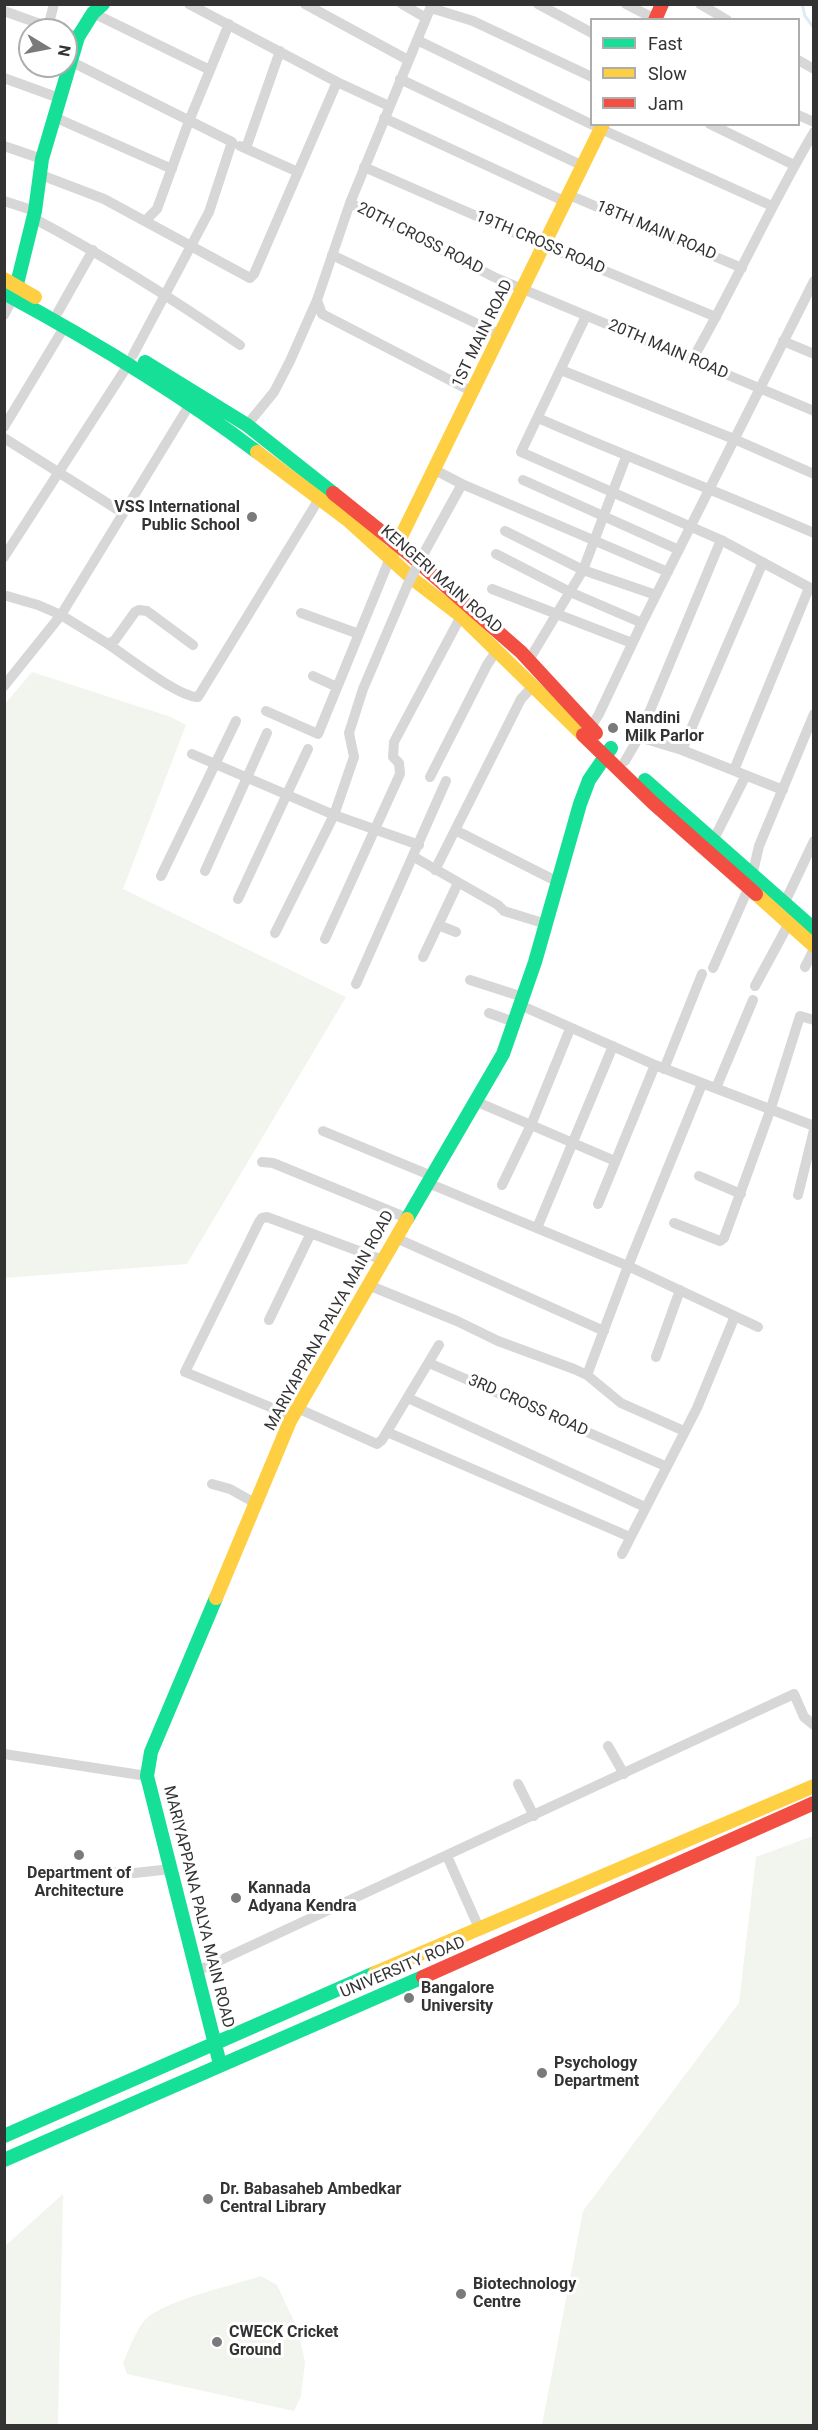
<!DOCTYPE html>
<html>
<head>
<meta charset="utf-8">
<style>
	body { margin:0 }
	#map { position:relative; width:818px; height:2430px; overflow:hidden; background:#fff; font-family:Roboto,sans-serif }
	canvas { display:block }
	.frame { position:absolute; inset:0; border:6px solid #333; pointer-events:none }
	.legend { position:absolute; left:590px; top:18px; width:210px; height:108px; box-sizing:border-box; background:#fff; border:2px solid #adadad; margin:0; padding:8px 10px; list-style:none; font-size:18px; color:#333 }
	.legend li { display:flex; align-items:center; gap:12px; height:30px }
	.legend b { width:30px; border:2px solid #adadad }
	.north { position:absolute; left:18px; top:18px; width:60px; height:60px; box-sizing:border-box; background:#fff; border:2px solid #adadad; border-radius:50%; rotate:100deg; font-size:16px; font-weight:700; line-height:24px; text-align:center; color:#333 }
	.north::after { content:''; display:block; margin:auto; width:21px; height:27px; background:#7a7a7a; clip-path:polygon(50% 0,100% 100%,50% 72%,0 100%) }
</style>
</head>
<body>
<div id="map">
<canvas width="818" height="2430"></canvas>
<div class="frame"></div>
<ul class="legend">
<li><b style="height:8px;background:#16e098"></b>Fast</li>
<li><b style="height:8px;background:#ffcf43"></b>Slow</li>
<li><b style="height:8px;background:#f24e42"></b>Jam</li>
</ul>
<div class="north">N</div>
</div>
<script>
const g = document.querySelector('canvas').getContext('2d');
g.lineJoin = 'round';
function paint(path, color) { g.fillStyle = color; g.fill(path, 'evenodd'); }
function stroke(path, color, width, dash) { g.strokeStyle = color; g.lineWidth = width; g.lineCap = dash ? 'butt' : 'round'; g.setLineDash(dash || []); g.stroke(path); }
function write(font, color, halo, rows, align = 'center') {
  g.font = font + ' Roboto,sans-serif'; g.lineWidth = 6; g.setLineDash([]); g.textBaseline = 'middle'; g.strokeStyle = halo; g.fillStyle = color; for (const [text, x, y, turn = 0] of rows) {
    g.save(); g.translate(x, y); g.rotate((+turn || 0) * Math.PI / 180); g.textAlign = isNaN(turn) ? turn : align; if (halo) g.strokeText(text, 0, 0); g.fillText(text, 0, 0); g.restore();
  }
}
const green = new Path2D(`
	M32,672L171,717L186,725L123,889L346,997L187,1264L5,1278L4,705Z
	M813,1836V2425H542L583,2211L739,2003L756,1857Z
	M63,2194L58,2425H5V2246Z
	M261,2276L277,2285L298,2330L305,2362L301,2396L294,2411L127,2374L123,2363C129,2350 135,2332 144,2321C161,2301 234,2285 261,2276Z`);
const stream = new Path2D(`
	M802,4L805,16L814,28`);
const street = new Path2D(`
	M305,4L408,60
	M402,4L426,18
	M538,4L592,33
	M626,4L655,19
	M700,4L727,20
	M431,8L473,21L592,77
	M4,11L57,30
	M93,13L210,70
	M48,27L54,4
	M66,33L78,37
	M417,40L601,129L772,206
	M798,60L814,69
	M70,61L232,142L209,212L133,355
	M4,78L59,98
	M400,79L583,166
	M337,82L389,106
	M798,115L814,122
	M54,117L172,169
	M384,118L566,202
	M710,124L794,165
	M4,146L42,159
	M240,146L298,172
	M246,148L280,51
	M364,167L545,246L716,317
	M41,175L104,199L250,278L254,274L337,82L189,4
	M569,195L742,268
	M4,201L35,211
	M350,203L494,277L814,411
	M33,218C105,256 173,299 240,345
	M145,221L157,209L189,121L229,24
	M332,255L501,335
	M317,300L322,314L473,392
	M58,312L93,250
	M4,315L13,298
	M586,316L521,452L721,540L814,590
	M783,341L814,354
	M692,360C735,285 770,206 814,132
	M561,370L734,439L814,474
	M538,418C629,458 722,493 814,533
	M247,425L274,392L290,361L317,300L350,203L432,4
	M4,427L65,326
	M4,438L123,513
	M523,480L679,550
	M462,484L668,572
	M505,531L583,570L656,595
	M496,554L570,592L642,623
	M4,557L128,365
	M419,562L462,484L435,470
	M492,589L632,643
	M7,596L38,605L61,615L108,644L115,640L135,612L139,610L147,611L193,645
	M301,613L359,634
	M108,644C126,656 180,698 198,697L319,499
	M529,660L583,570L626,457
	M313,676L337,687
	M4,686L61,615L190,404
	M266,711L318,734L390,558
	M588,732L599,714L642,623L814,281
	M639,737L682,750L783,790
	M682,750L763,562
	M192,754L334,815L419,845
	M625,761L639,737L721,540
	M734,770L809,588
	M430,777L487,665L497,650
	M455,830L558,882
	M713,841L746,775
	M414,857L498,905L504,911L546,924
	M435,870L521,699L534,685
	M205,871L267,733
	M161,876L236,721
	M752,876L759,846L814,714
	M238,899L308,749
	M784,904L814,841
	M438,925L456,932
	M275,933L334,815L354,757L349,733L363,689L407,586
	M325,939L400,774L399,763L393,757L394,742L461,616
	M423,957L458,883
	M805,967L814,949
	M713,968L748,889
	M470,980L523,997
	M356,984L446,781
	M755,986L788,925
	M520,1005L655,1065L814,1126
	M489,1013L514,1022
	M664,1069L702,974
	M716,1088L753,1000
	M475,1101L615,1161
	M323,1131L432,1176
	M262,1162L273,1163L407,1218
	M699,1176L741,1194
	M428,1183L628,1266L758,1327
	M502,1185L531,1125L570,1029
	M798,1195L814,1130
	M598,1204L655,1065
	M674,1223L720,1241L724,1238L770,1111L800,1016L814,1020
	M537,1228L613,1046
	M396,1238L604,1331
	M368,1285L457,1321L498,1341L574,1369L587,1375L621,1403L684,1431
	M269,1320L311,1233
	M656,1357L680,1290
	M429,1363L665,1466
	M587,1375L628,1266L702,1084
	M408,1398L645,1507
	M297,1408L377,1444L382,1440L439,1345
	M292,1416L185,1372L259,1222L262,1218L267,1217L383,1260
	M387,1432L630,1537
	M212,1484L230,1489L255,1503
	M622,1554L697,1408L735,1316
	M608,1746L624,1774
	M4,1754L147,1776
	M518,1784L534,1816
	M447,1856L479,1928
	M110,1872L135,1873L171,1869
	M197,1971L794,1694L804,1717L814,1725`);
const fast = new Path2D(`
	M4,293C91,340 178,392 257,452
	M14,296L35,211L42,159L78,37L93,13L103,4
	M145,362L247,425L333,493
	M645,780L814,929
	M407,1219L503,1054L535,962L580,804L589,780L611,748
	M216,1598L151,1752L147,1776L220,2064
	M4,2136L375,1973
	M4,2160L423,1977`);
const slow = new Path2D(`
	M4,279L35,297
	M257,452L349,521L414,580L461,616L583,735
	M392,555L603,124
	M756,894L814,946
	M216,1598L290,1421L407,1219
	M375,1973L814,1786`);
const jam = new Path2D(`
	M655,20L662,4
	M333,493L409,554L521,652L596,733
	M583,735L653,803L756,894
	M423,1977L814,1803`);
const streetBridge = new Path2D(`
	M407,586L419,562`);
const markers = [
	[252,517,6,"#7a7a7a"],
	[613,728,6,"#7a7a7a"],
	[79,1855,6,"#7a7a7a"],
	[236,1898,6,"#7a7a7a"],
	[409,1998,6,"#7a7a7a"],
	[542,2073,6,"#7a7a7a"],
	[208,2199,6,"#7a7a7a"],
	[461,2294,6,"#7a7a7a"],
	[217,2342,6,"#7a7a7a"]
];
const streetNames = [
	["18TH MAIN ROAD",656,231,23],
	["20TH CROSS ROAD",420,239,27],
	["19TH CROSS ROAD",540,243,23],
	["1ST MAIN ROAD",483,334,-64],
	["20TH MAIN ROAD",668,350,23],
	["KENGERI MAIN ROAD",441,580,41],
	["MARIYAPPANA PALYA MAIN ROAD",330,1321,-61],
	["3RD CROSS ROAD",528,1406,24],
	["MARIYAPPANA PALYA MAIN ROAD",198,1907,76],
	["UNIVERSITY ROAD",403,1968,-23]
];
const poiNames = [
	["VSS International",240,508,"right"],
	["Public School",240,526,"right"],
	["Nandini",625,719],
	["Milk Parlor",625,737],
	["Department of",79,1874,"center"],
	["Architecture",79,1892,"center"],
	["Kannada",248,1889],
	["Adyana Kendra",248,1907],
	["Bangalore",421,1989],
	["University",421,2007],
	["Psychology",554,2064],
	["Department",554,2082],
	["Dr. Babasaheb Ambedkar",220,2190],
	["Central Library",220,2208],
	["Biotechnology",473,2285],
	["Centre",473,2303],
	["CWECK Cricket",229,2333],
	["Ground",229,2351]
];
paint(green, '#f1f5ed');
stroke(stream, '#ddebf3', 3);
stroke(street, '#d7d7d7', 10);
stroke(fast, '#16e098', 14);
stroke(slow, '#ffcf43', 14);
stroke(jam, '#f24e42', 14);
stroke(streetBridge, '#d7d7d7', 10);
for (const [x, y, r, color] of markers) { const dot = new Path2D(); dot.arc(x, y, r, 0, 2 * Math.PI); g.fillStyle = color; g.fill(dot); stroke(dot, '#fff', 2); }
write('16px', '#333', '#fff', streetNames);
write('bold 16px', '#333', '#fff', poiNames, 'left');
</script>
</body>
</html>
